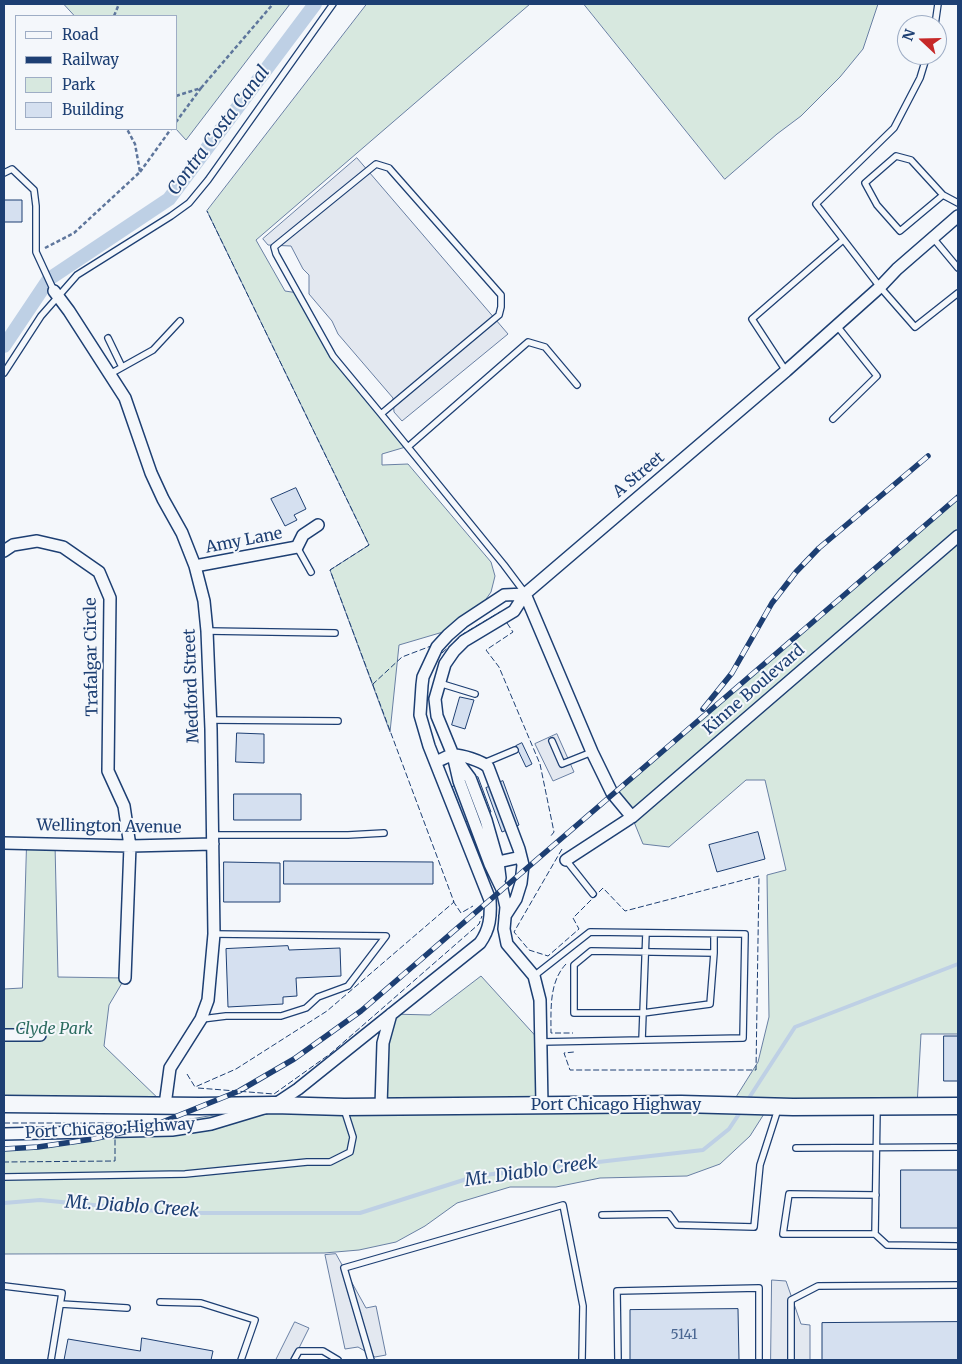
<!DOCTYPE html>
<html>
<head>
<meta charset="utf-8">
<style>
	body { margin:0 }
	#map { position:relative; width:962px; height:1364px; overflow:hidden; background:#f4f7fb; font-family:Merriweather,serif }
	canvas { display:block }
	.frame { position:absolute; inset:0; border:5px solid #1d3f73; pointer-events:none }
	.legend { position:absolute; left:15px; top:15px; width:162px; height:115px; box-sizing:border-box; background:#f4f7fb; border:1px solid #9eadc5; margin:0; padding:6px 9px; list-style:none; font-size:15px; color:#1d3f73 }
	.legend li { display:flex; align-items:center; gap:10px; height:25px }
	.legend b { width:25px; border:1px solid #9eadc5 }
	.north { position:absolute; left:897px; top:15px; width:50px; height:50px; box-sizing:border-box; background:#f4f7fb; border:1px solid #9eadc5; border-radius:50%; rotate:291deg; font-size:14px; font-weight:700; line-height:20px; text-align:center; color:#1d3f73 }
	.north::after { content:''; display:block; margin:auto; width:18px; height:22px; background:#c62828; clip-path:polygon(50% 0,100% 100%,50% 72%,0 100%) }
</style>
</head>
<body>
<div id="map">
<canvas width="962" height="1364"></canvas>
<div class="frame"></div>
<ul class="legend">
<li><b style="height:6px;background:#f4f7fb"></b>Road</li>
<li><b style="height:6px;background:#1d3f73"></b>Railway</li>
<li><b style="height:14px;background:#d7e8df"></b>Park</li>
<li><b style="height:14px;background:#d5e0f0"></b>Building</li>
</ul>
<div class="north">N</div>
</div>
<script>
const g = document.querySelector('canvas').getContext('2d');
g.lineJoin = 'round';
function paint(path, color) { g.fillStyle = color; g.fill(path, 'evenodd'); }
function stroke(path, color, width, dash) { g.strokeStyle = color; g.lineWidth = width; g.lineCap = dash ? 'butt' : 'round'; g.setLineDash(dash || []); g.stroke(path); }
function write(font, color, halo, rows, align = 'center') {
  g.font = font + ' Merriweather,serif'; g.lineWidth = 4; g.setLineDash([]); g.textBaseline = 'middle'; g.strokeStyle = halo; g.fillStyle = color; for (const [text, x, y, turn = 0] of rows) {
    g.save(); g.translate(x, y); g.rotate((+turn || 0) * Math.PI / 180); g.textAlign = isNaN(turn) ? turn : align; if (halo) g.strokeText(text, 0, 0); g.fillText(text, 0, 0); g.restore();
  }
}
const green = new Path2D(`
	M64,4H290L186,140L176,129V16H75Z
	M367,4H530L256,240L285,291L298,293L333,356L409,446L382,454V465L408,464L491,562L495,576L491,592L484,602L443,632L399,645L390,732L330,570L369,545L207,211Z
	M584,4H878L863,49L840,77L801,116L777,134L725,179Z
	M958,497V1034H921L917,1106H769L750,1136L720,1164L687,1176L600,1178L556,1187H510L457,1203L425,1226L396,1242L359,1250L324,1253L4,1254V1149L38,1147L93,1139L155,1125L274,1105L380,1106L391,1014L430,1015L481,976L541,1042L542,1105H731L758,1062L769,1017L767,875L786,870L765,780H746L669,847L643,844L632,817L612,793Z
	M27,843L55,844L58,977L125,978L109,1005L104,1046L165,1105L4,1104V989L22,988Z`);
const parking = new Path2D(`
	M357,158L508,334L402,421L394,412L393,398L338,334L332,321L309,294V275L303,269L291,246L268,245L263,239Z
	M557,734L574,772L553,781L535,744Z
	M336,1254L366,1308L376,1306L386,1355L375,1357L358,1347L345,1349L325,1255Z
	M772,1280L786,1281L801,1324L810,1325V1360H771Z
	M295,1322L309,1328L293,1360H276Z`);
const stream = new Path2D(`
	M747,1101L795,1027L958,964
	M4,1203L40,1200L178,1213H360L476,1176L703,1150L729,1129L741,1111`);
const canal = new Path2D(`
	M4,346L49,279L169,199L315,4`);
const building = new Path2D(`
	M4,200H22V222H4Z
	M296,488L306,509L294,515L297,520L285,526L271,499Z
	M460,697L474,700L465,729L452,725Z
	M237,733L264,734V763L236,762Z
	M522,743L532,764L526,767L516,746Z
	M478,777L491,812L465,822L452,787Z
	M503,781L519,825L502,832L486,788Z
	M234,794H301V820H234Z
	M758,832L765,859L717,872L709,845Z
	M284,861L433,862V884H284Z
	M224,862L280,863V902H224Z
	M288,946L289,950L340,948L341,976L296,978L297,996L283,997V1004L228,1007L226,949Z
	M944,1036H958V1081H944Z
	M901,1170H958V1228H901Z
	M738,1309L739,1360H630V1310Z
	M958,1322V1360H822V1323Z
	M142,1338L213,1351L211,1360H64L68,1339L140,1351Z`);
const path = new Path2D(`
	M114,16L119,4
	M201,88L273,4
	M176,96L201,88L176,122
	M140,172L171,129
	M45,248L74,233L140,172L135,144L127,129`);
const lane = new Path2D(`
	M935,25L938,4
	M927,55L920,78L894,128L816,204L880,287L915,327L958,293
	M4,173L12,169L34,190L36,206V252L54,291
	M943,195L900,231L877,205L865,183L896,156L911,160L943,195L958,203
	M933,238L958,268
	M108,338L122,367
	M786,371L752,319L843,240
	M4,373L41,316L77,275L171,216L189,203L208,180L333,4
	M110,374L153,350L180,321
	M381,414L333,356L276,254L274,247L376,164L389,168L501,295V307L499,315L381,414L504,565L525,593
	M833,419L877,376L837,326
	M409,446L528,342L545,347L577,385
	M297,547L311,572
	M207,631L335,633
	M439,683L475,694
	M210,720L338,721
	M552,741L562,764L592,752
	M484,763L515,750
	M213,835H348L384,833
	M566,860L593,894
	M714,934V953
	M591,951L714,953L710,1004L643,1013H574V965Z
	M534,976L590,932L745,934L743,1038L541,1042
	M202,1019L226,1016H281L306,1008L318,997L348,986L386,936L214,934
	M642,1040L646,933
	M796,1148L958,1147
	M4,1177L185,1174L307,1162H330L350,1152L353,1137L344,1109
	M876,1195L789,1194L783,1234H875L877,1109
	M602,1215L669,1214L677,1225L754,1227L760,1165L778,1109
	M875,1234L887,1245L956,1246
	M4,1286L62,1293L51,1360
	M160,1302L201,1303L255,1320L241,1360
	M61,1304L127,1308
	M294,1360L299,1351H323L338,1360
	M371,1360L344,1268L563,1205L583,1306L582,1360
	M618,1360L617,1291L759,1288V1360
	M791,1360V1300L818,1286L958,1285`);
const street = new Path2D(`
	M54,291L69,311L125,398L151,473L163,499L182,533L195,566L204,601L207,631L211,729L214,934L208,1000L201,1019L170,1068L165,1105
	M4,551L13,545L37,541L63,547L99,572L110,598L108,771L124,806L130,846L125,978
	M195,566L297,547L303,535L318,525
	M525,594L514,611L464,641L454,651L445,664L435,699L437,716L453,755L459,781L490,864L502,889L506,907L504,929L507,944L534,976L540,1000L542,1105
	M455,758L470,778L486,820L498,862L500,878
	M436,762C441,760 447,756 452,755C460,754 482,761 488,767L519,849L523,865L521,883L516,899L505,916
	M632,817L612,793L592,752L525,594L786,371L880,287L897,269L958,216
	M4,843L130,846L213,844
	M566,860L632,817L958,536
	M498,862L521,857
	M4,1035H40
	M381,1106L383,1043L391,1014
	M4,1134L172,1130L211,1124L274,1105L298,1089L480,943C490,929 491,916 490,900L429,746L420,715L422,685L423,677L437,647L448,635L463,622L504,595L525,594`);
const secondary = new Path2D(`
	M4,1104L200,1106L274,1105L344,1107L681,1104L793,1107L958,1106`);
const rail = new Path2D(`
	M703,709L732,673L772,603L796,572L819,548L928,456
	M4,1149L38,1147L93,1139L155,1125L239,1091L294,1059L361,1011L958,497`);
const fence = new Path2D(`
	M507,623L513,632L486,650L499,667L540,764L554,832L550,837
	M442,653L463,634L500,612
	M373,685V684L402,657L431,646
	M562,849L514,932L529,950L548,956L579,929L573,918L603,888L625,911L759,876L756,1070H570L564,1053L574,1052
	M453,901L461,913L473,906
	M566,964C549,982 551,1009 551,1033H573
	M187,1074L195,1087L236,1069L327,1011L454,902L330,570L369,545L207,211
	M198,1088L274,1094L330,1054L479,924L482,916
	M4,1123H115V1161L4,1162`);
const numberNames = [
	["5141",684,1335]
];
const streetNames = [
	["A Street",639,475,-40],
	["Amy Lane",244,541,-11],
	["Trafalgar Circle",92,657,-91],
	["Medford Street",192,686,-92],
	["Kinne Boulevard",754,690,-41],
	["Wellington Avenue",109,827,1],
	["Port Chicago Highway",616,1105],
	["Port Chicago Highway",110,1129,-3]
];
const parkNames = [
	["Clyde Park",54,1029]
];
const waterNames = [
	["Contra Costa Canal",219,131,-53],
	["Mt. Diablo Creek",531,1172,-8],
	["Mt. Diablo Creek",132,1207,4]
];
paint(green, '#d7e8df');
stroke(green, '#687fa3', 1);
paint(parking, '#e3e8f0');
stroke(parking, '#687fa3', 1);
stroke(stream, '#bed0e5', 4);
stroke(canal, '#bed0e5', 14);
paint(building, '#d5e0f0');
stroke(building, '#1d3f73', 1);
stroke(lane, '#1d3f73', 8);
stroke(street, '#1d3f73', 14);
stroke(secondary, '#1d3f73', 19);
stroke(path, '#5e769c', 2.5, [4, 2.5]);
stroke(lane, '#f4f7fb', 5.5);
stroke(street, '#f4f7fb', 11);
stroke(secondary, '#f4f7fb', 16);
stroke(rail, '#1d3f73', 5.5);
stroke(rail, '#f4f7fb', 4, [11]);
stroke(fence, '#1d3f73', 1, [6, 2.5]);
write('14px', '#4b6792', null, numberNames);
write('16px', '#1d3f73', '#f4f7fb', streetNames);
write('italic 16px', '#2c6c60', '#f4f7fb', parkNames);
write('italic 18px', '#1d3f73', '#f4f7fb', waterNames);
</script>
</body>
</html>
